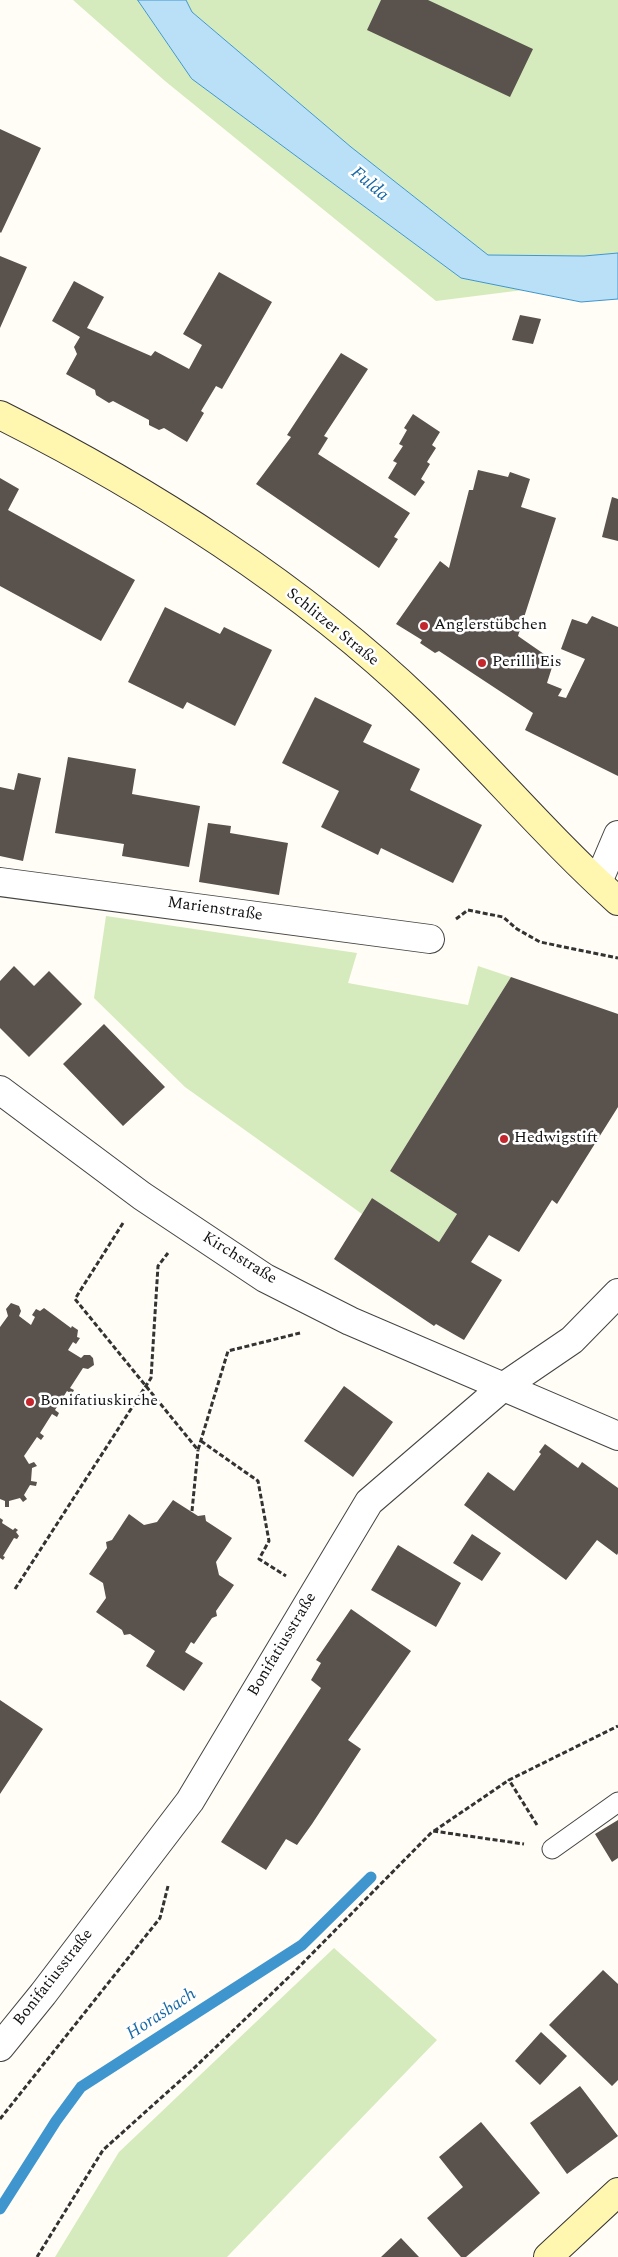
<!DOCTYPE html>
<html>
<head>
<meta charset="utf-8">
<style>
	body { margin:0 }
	canvas { display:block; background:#fffdf5 }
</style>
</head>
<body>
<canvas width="618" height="2257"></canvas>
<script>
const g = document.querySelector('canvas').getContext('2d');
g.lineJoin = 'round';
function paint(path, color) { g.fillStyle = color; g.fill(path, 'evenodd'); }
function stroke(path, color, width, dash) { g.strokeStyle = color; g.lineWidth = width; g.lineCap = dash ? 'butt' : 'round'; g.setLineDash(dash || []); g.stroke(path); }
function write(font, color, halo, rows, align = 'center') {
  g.font = font + ' Spectral,serif'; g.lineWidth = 5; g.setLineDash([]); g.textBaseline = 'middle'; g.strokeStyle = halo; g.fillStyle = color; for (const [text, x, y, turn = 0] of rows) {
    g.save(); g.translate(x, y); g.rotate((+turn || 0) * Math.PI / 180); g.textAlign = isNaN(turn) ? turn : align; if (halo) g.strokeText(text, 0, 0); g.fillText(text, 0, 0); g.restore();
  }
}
const green = new Path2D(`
	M73,0H138L192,79L461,278L523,290L436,301L165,81Z
	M186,0H618V253L584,256L488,255L351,147L192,12Z
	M106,916L357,953L348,983L468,1005L478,966L511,977L390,1171L457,1214L439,1242L372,1198L362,1214L185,1087L94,998Z
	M334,1948L437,2040L227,2257H55L119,2152Z`);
const water = new Path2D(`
	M138,0H186L192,12L351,147L488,255L584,256L618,253V299L581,302L461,278L192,79Z`);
const stream = new Path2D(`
	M0,2209L56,2121L81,2087L302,1945L371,1877`);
const building = new Path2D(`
	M381,0H428L533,49L510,97L367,30Z
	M0,129L41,148L1,233L0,232Z
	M0,256L27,267L0,328Z
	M219,272L272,302L222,389L216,386L201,411L204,413L187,442L164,428L159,430L149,425V420L113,401L109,403L96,395L95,390L66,374L77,354L74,347L80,337L52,321L74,281L104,297L87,328L151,356L155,351L189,369L202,345L183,334Z
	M520,315L541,319L533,344L512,340Z
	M341,353L368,369L324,436L328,438L318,454L410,513L394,537L398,539L379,568L256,484L291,437L287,435Z
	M413,414L440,432L432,445L436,448L427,462L430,464L421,479L425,482L415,496L388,478L397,463L393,461L403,446L399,444L407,430L404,428Z
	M478,470L508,477L510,472L530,479L521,507L556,518L518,636L554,661L547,683L562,689L558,696L566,698L585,659L561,649L572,619L587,624L592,616L618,627V776L525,730L533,713L439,651L435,653L420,643L422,640L396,624L440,561L449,568L469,490H473Z
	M0,478L19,489L8,510L135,580L101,641L0,586Z
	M612,497L618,499V541L602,537Z
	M165,607L220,634L224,627L272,650L235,726L187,702L183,709L128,682Z
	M315,697L372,725L363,742L420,769L410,790L482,825L453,883L381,848L378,855L321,827L339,791L282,763Z
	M68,757L136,769L132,794L200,806L189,867L122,856L124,844L55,833Z
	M18,773L41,778L23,861L0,856V787L14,790Z
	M208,823L231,826L230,833L288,843L279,895L199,882Z
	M14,966L34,986L49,971L82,1004L29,1057L0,1028V981Z
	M511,977L618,1014V1107L557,1204L552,1200L519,1252L489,1235L471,1262L502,1280L464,1340L436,1324L434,1326L334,1259L372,1198L439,1242L457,1214L390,1171Z
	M104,1024L165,1087L123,1126L63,1064Z
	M11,1303L19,1306L21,1311L19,1316L31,1325L35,1317L32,1315L36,1309L40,1311L44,1308L71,1328L72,1326L78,1330L77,1337L80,1338L76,1344L73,1342L68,1350L81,1358L84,1355H90L93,1358L94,1365L88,1369L83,1368L70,1388L74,1390L72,1394L67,1391L55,1410L59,1413L57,1417L52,1414L40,1433L44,1436L41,1440L37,1437L24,1456L29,1464L34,1462L37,1466L32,1468L31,1481L37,1482L36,1486L30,1485L24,1495L27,1499L23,1502L20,1498L9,1501V1507H5V1501L0,1499V1327L8,1316L6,1309Z
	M344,1386L393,1422L353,1477L304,1441Z
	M545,1444L578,1468L582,1462L618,1488V1553L617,1555L597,1540L566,1580L464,1505L488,1472L514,1491L541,1454L539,1452Z
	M173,1500L198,1516L205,1515L206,1521L232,1538L216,1562L219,1575L234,1585L216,1611L217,1616L212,1618L194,1644L191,1642L185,1652L203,1663L184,1691L146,1666L155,1651L130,1634L124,1635L122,1630L96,1612L106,1598L103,1583L89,1574L107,1548L106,1542L112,1540L129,1514L144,1525L157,1522Z
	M0,1518L3,1520L2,1523L13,1530L15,1528L18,1530L16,1532L19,1536L17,1539L14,1538L3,1556L5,1557L3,1560L0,1558Z
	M472,1534L501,1553L482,1581L453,1563Z
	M398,1545L461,1583L436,1627L371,1590Z
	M351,1609L411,1651L348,1740L361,1749L312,1824L297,1845L286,1839L266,1870L221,1842L321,1688L311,1680L321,1663L316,1660Z
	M0,1700L43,1729L0,1794Z
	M618,1820V1858L612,1862L595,1834Z
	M603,1970L618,1984V2080L612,2086L549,2025Z
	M541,2032L567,2056L540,2085L515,2061Z
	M580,2086L618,2136L567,2174L530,2123Z
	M481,2122L540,2193L466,2257H461L427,2218L463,2187L439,2157Z
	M401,2238L419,2257H381Z`);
const path = new Path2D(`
	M456,919L468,910L503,917L517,929L540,942L618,958
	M123,1223L75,1299L198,1450L228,1351L300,1333
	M201,1441L258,1481L269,1541L259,1559L286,1576
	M192,1511L198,1450
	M15,1589L151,1378L158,1266L168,1253
	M537,1825L509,1780L618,1726
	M434,1831L509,1780
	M0,2119L160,1918L168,1886
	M37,2257L103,2150L191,2071L293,1973L433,1831L524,1844`);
const service = new Path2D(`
	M552,1849L618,1802`);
const minor = new Path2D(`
	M0,882L430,939
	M598,882L618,835
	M0,1090L142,1196L265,1278L350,1321L618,1436
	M0,2047L43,1994L190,1801L369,1502L503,1387L572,1340L618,1293`);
const secondary = new Path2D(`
	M0,415C148,489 303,588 422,703C489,767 549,839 618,901
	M548,2257L618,2192`);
const markers = [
	[424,626,5,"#c4262e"],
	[482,663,5,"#c4262e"],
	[504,1139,5,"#c4262e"],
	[30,1402,5,"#c4262e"]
];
const poiNames = [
	["Anglerstübchen",434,626],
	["Perilli Eis",492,663],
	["Hedwigstift",514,1139],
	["Bonifatiuskirche",40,1402]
];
const streetNames = [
	["Schlitzer Straße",332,628,39],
	["Marienstraße",215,910,8],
	["Kirchstraße",239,1259,32],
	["Bonifatiusstraße",283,1645,-59],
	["Bonifatiusstraße",54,1978,-52]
];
const waterNames = [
	["Fulda",369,185,40],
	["Horasbach",162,2015,-33]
];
paint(green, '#d5ebbd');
paint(water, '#b9e0f7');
stroke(water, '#3f96cf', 1);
stroke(stream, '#3f96cf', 11);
paint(building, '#5a524d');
stroke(service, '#444', 21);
stroke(minor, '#444', 30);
stroke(secondary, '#333', 30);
stroke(path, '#333', 3, [5, 2.5]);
stroke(service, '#fff', 19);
stroke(minor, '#fff', 28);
stroke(secondary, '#fff6b0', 28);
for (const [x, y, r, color] of markers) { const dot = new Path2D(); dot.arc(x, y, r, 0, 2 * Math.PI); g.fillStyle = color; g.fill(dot); stroke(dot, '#fff', 2); }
write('16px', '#111', '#fff', poiNames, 'left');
write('16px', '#111', '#fff', streetNames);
write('italic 18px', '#1768a6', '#fff', waterNames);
</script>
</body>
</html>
